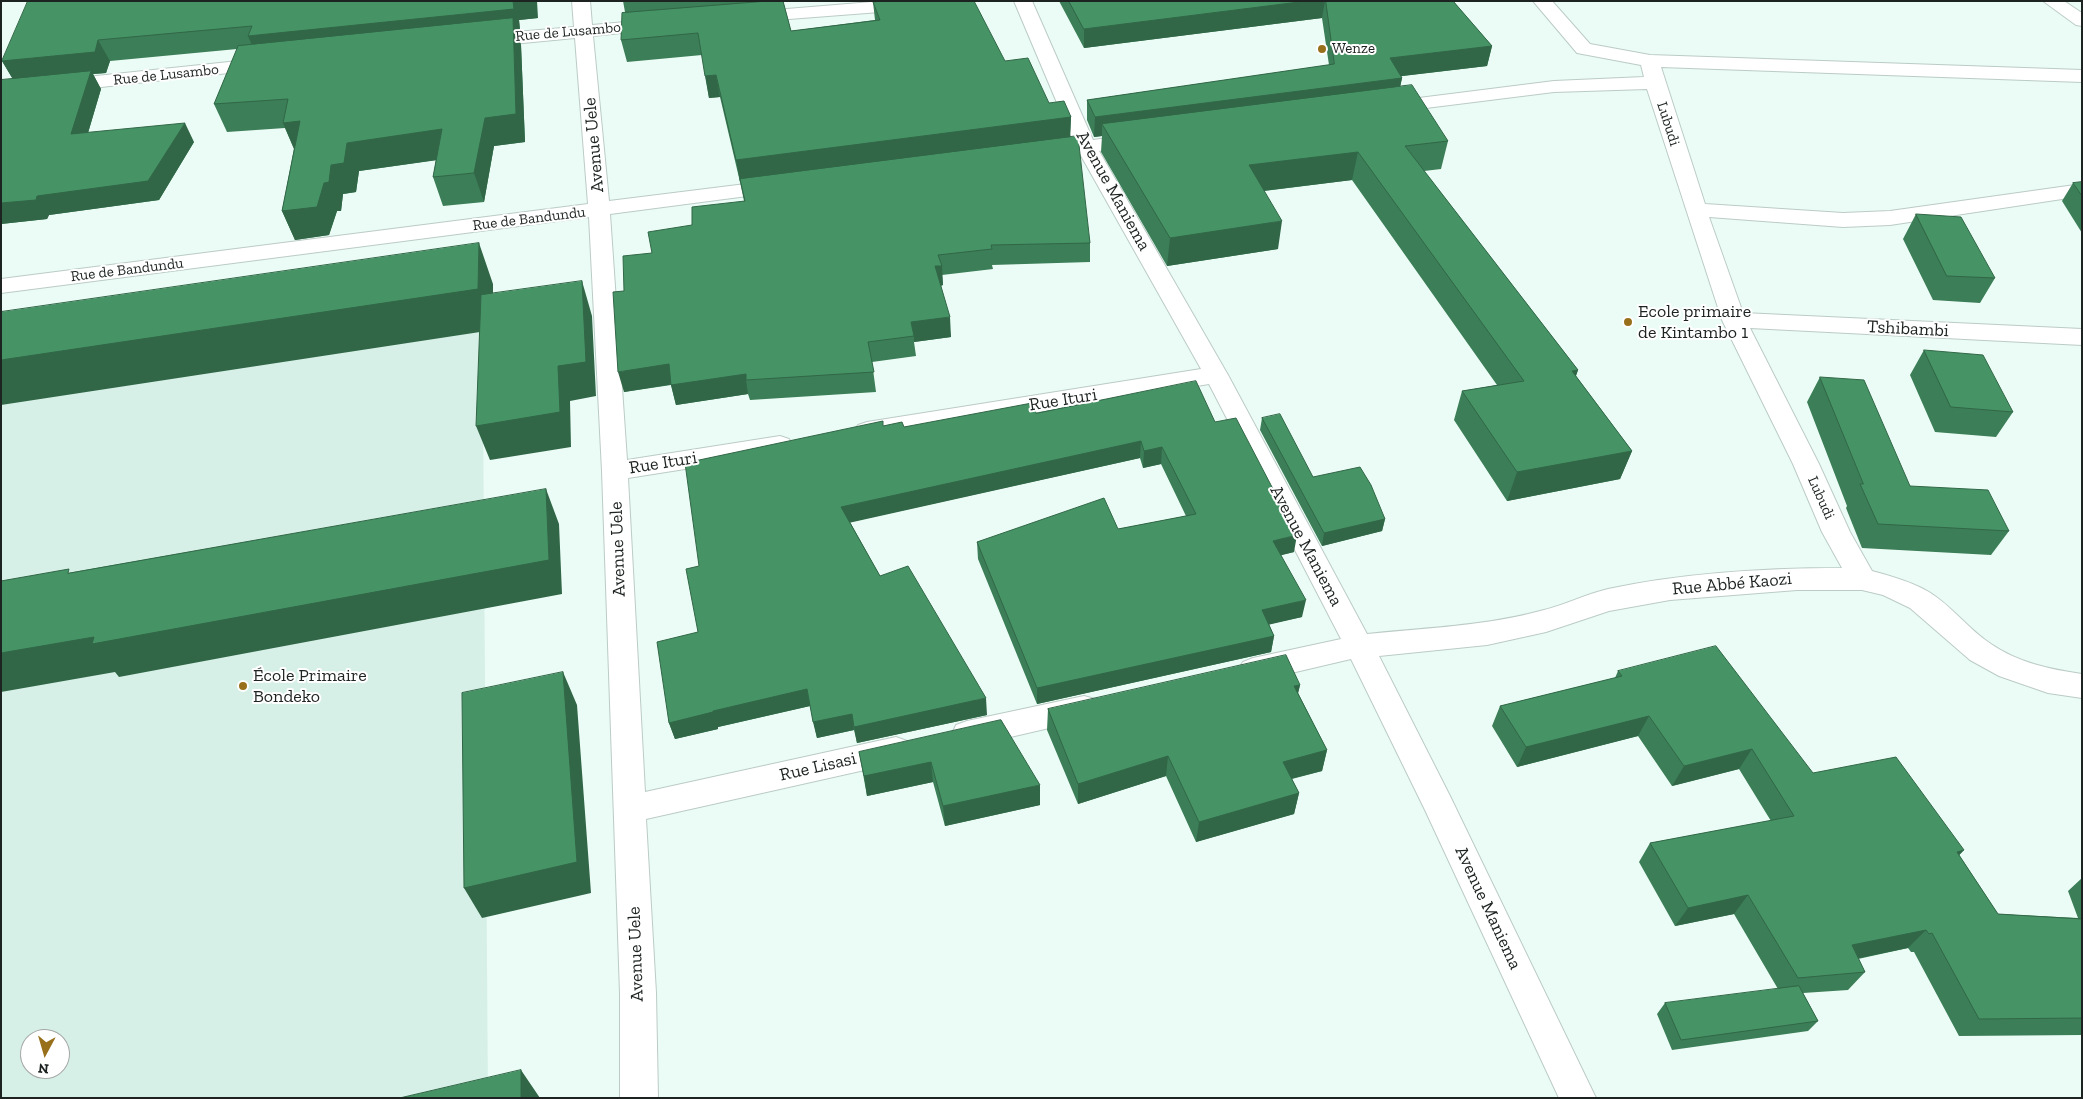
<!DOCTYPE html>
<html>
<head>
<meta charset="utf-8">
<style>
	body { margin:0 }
	#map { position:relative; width:2083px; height:1099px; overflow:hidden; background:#ebfcf6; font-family:"Zilla Slab",serif }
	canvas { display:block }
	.frame { position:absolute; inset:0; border:2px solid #1d2321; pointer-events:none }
	.north { position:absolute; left:20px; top:1029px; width:50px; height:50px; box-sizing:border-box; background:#fff; border:1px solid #a5a7a6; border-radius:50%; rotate:186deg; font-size:14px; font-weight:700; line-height:20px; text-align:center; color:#1d2321 }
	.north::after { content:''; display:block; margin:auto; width:18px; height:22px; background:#98701c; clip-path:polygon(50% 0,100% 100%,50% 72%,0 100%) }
</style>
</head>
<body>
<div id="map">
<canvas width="2083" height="1099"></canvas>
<div class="frame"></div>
<div class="north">N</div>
</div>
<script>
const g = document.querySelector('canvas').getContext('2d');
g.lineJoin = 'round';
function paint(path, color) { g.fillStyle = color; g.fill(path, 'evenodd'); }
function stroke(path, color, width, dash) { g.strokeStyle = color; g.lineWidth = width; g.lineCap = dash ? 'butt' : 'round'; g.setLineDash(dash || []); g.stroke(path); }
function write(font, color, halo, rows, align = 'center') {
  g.font = font + ' "Zilla Slab",serif'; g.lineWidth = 4; g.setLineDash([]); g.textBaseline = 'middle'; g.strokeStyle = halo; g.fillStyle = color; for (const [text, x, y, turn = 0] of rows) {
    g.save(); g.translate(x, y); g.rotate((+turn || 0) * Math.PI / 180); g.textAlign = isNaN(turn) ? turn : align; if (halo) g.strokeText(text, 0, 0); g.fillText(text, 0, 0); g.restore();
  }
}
const built = new Path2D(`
	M482,263L488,1098H1V333ZM30,1039H60V1069H30Z`);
const minor = new Path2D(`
	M572,1H590L592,25L659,19L665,20L668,24L665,28L659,29L593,36L609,201L778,180L785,182L789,186L785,190L778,192L610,214L627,460L780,436L789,439L793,445L789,451L780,454L628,478L645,792L896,737L907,741L911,750L907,759L896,763L646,819L656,993L658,1098H620V993L602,471L589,217L1,293V279L588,204L575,38L481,47L474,45L472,41L474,37L481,35L574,27Z
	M884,1H967L964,5L958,6L750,22L744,21L741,17L744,13L750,12Z
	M1014,1H1032L1093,140L1138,134L1145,136L1148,140L1145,144L1099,151L1228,375L1367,634C1426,628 1486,626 1544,610C1565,605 1586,594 1608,589C1683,573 1766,568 1842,568L1822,532L1793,464L1722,320L1647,89L1554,92L1386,113L1379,111L1376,107L1379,103L1554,81L1644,77L1641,65L1577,53L1533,1H1552L1590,44L1650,55L2082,70V82L1661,67L1705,204L1843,213L1890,211L2082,184V196L1890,225L1843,227L1709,217L1743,313L2082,329V345L1750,328L1819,464L1850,532L1872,571C1891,576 1912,582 1929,592C1952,606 1969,630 1991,644C2019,663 2049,669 2082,674V698L2048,693L1999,676L1970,660L1910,608L1883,595L1862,590H1797L1670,600L1609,611L1546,632L1487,645L1379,656L1450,796L1596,1098H1559L1425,810L1351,659L1253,682L1243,678L1238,670L1243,662L1253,658L1341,639L1209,384L867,440L858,437L854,431L858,425L867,422L1201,369L1080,154L1042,159L1035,157L1032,153L1035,149L1074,143Z
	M2043,1H2064L2082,13V26L2076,25Z
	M267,58L274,60L277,64L274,68L1,98V86Z
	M1084,696L1095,699L1099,708L1095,717L1084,720L967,747L956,743L952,734L956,725L967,721Z`);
const wall = new Path2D(`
	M28,1L538,18L519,20L520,30H516L521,45L525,142L494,146L484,202L443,206L433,177L436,160L359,171L356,192L343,194L341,211H337L329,235L295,240L282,211L294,149L285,128L227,132L214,104L237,49L110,61L106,73L93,74L101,89L88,133L194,142L159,200L49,215L47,219L1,224V80L13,79L2,61Z
	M623,1H783L791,31L875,20L873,2L1005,61L1049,103L1071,117L1070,137L1090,243V262L992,265L993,269L942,275L943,285L941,286L951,337L914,342L916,356L872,362L876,392L750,400L748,394L676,405L671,385L624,392V291L652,253L692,225L744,201L740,182L720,97L709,98L702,55L627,62L621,40L625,12Z
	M1059,1H1453L1492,46L1487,66L1401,76L1402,78L1400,86L1448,141L1441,169L1424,171L1578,370L1576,376L1632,451L1620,479L1507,501L1454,420L1462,391L1497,385L1352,180L1264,191L1278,249L1167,266L1101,152L1102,136L1094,137L1087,120V100L1329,65L1322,18L1084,48Z
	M2082,182V233L2062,201L2073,183Z
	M1916,214L1995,278L1980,303L1933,300L1903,239Z
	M1924,350L2013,412L1996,437L1935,432L1910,375Z
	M1820,377L1910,486L2009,531L1991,555L1862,548L1846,508L1847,506L1807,402Z
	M1036,413L1215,422L1294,552L1281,555L1302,617L1269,624L1274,636L1271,652L1037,704L978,559L977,542L1118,529L1186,516L1161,464L1143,468L1140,458L850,522L880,576L987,715L857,743L854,730L817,738L810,706L718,727V729L675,739L669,723L698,632L699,566L883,426L904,427Z
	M1262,418L1313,477L1385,519L1382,531L1322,546L1260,430Z
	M1618,671L1813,773L1964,850L1959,855L1998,914L2078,918L2068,891L2082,878V1035L1959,1036L1914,952H1911L1908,948L1858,959L1865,972L1848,990L1803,993L1818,1021L1808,1031L1672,1050L1657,1014L1665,1003L1778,989L1734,914L1675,926L1639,862L1650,843L1771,821L1739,769L1672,786L1638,736L1517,767L1492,726L1500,706L1615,678Z
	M1300,685L1298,693L1327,750L1322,771L1292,779L1299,793L1294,814L1196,842L1166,776L1078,804L1047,730L1048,709Z
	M1001,720L1040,805L945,826L933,782L867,796L859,752Z`);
const shadedWall = new Path2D(`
	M513,1H537L538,18L519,20L520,30H516L521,45L525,142L494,146L484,202L474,173L485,118L257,57L248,36Z
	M1307,1H1325L1322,18L1084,48V29Z
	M98,40L110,61L106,73L93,74L101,89L82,153L15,83L2,61Z
	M1492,46L1487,66L1386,78L1390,58Z
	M716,75L720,97L709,98L705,76Z
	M1402,78L1398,98L1102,124V136L1094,137L1095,117Z
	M1071,117L1070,139L740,182L736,160Z
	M300,121L295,151L283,123Z
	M185,123L194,142L159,200L49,215L47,219L1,224V203L37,196Z
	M442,129L452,158L359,171L356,192L343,194L341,211H337L329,235L295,240L282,211L324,183L331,165L347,143Z
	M1358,152L1352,180L1246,193L1249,165Z
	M1282,221L1278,249L1167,266L1170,238Z
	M479,243L493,284V330L1,405V360Z
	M935,266H942L943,285L937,286Z
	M582,281L592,316L596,396L570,401L571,447L490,460L476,426L558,366Z
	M950,317L951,337L914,342V336L911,322Z
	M669,364L674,384L624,392L618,372Z
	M1578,370L1567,399L1572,371Z
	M746,374V380L748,394L676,405L671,385Z
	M1141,441L1140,458L844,524L841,507Z
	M1162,447L1161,464L1143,468L1144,451Z
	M1632,451L1620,479L1507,501L1517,472Z
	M546,489L559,524L562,594L119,677L115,672L1,692V653Z
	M1385,519L1382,531L1322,546L1324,533Z
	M1297,535L1294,552L1270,558L1273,541Z
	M1306,600L1302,617L1259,627L1262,610Z
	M1274,636L1271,652L1037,704V688Z
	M563,672L577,705L591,893L482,918L464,888Z
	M1300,685L1295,706L1294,686Z
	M807,689L810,706L718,727V729L675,739L669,723L713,711Z
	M986,698L987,715L857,743L854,727Z
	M852,714L854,730L817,738L813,722Z
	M1649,716L1638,736L1517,767L1526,747Z
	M1752,749L1739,769L1672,786L1684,766Z
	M1327,750L1322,771L1278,782L1283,762Z
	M1168,756L1166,776L1078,804V784Z
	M931,762L933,782L867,796L864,776Z
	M1040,785V805L945,826L943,806Z
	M1299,793L1294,814L1196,842L1199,822Z
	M1964,850L1946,869L1957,852Z
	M1748,895L1734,914L1675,926L1688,908Z
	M1926,930L1908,948L1835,963L1852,945Z
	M521,1070L540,1098H521Z`);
const building = new Path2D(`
	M28,1H513L514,9L248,36L252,26L98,40L95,52L2,61Z
	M768,1H783L791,31L880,20L873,2L882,1H974L1005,61L1028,58L1049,103L1064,101L1071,117L736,160L716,75L705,76L698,33L621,40L622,13Z
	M1069,1H1307L1084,29Z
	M1326,1H1453L1492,46L1390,58L1402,78L1095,117L1087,100L1334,64Z
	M513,18L516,114L485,118L474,173L433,177L442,129L347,143L344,163L331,165L329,182L324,183L317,207L282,211L300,121L283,123L288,99L214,104L238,46Z
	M91,71L71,134L185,123L148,181L37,196L36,200L1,203V80Z
	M1412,85L1448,141L1405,146L1578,370L1572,371L1632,451L1517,472L1462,391L1524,381L1358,152L1249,165L1282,221L1170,238L1102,124Z
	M1078,136L1090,243L991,245L992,249L938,255L942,266H935L950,317L911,322L914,336L868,342L874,372L746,380V374L671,385L669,364L618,372L613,292L624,291L623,256L652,253L648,232L692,225V207L745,201L740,179Z
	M2082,182V196L2073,183Z
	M1916,214L1961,217L1995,278L1947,276Z
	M479,243L478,289L1,360V312Z
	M582,281L586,362L558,366L560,412L476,426L481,295Z
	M1924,350L1983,355L2013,412L1951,407Z
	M1820,377L1864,380L1910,486L1988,490L2009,531L1878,524L1860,484H1863Z
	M1196,381L1215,422L1236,418L1297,535L1273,541L1306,600L1262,610L1274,636L1037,688L977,542L1104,498L1118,529L1196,514L1162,447L1144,451L1141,441L841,507L880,576L908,566L986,698L854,727L852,714L813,722L807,689L713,711V712L669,723L657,642L698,632L686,569L699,566L685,463L883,421V426L902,422L904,427L1032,403L1036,413Z
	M1280,414L1313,477L1360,467L1371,485L1385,519L1324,533L1262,418Z
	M546,489L549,560L92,644L94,637L1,653V581L69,569L68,573Z
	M1716,646L1813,773L1896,757L1964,850L1957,852L1998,914L2082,919V1018L1979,1019L1932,933L1929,934L1926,930L1852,945L1865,972L1798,978L1748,895L1688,908L1650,843L1794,816L1752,749L1684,766L1649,716L1526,747L1500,706L1622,676L1618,671Z
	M1286,655L1300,685L1294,686L1327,750L1283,762L1299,793L1199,822L1168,756L1078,784L1048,709Z
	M563,672L577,862L464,888L462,693Z
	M1001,720L1040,785L943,806L931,762L864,776L859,752Z
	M1799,986L1818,1021L1681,1040L1665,1003Z
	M521,1070V1098H400Z`);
const markers = [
	[1322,49,5,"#98701c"],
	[1628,322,5,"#98701c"],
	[243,686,5,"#98701c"]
];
const farStreetnames = [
	["Rue de Lusambo",568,32,-5],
	["Rue de Lusambo",166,75,-6],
	["Lubudi",1668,124,72],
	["Rue de Bandundu",529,219,-7],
	["Rue de Bandundu",127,270,-7],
	["Lubudi",1821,498,66]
];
const farPoinames = [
	["Wenze",1332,49]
];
const streetNames = [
	["Avenue Uele",594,145,-95],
	["Avenue Maniema",1113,191,61],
	["Tshibambi",1908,329,3],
	["Rue Ituri",1063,400,-9],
	["Rue Ituri",663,463,-9],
	["Avenue Maniema",1306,546,62],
	["Avenue Uele",618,549,-92],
	["Rue Abbé Kaozi",1732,584,-5],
	["Rue Lisasi",818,767,-13],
	["Avenue Maniema",1488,908,65],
	["Avenue Uele",636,954,-92]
];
const poiNames = [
	["Ecole primaire",1638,312],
	["de Kintambo 1",1638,333],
	["École Primaire",253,676],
	["Bondeko",253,697]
];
paint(built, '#d6f0e7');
stroke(minor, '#bbcbc6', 2);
paint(minor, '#fff');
paint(wall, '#3c7e57');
paint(shadedWall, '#316747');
paint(building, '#469365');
stroke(building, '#316747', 1);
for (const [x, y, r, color] of markers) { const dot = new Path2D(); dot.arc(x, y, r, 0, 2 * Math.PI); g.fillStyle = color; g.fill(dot); stroke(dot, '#fff', 2); }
write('15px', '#1d2321', '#fff', farStreetnames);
write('15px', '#1d2321', '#fff', farPoinames, 'left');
write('18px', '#1d2321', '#fff', streetNames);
write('18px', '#1d2321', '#fff', poiNames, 'left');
</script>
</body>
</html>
